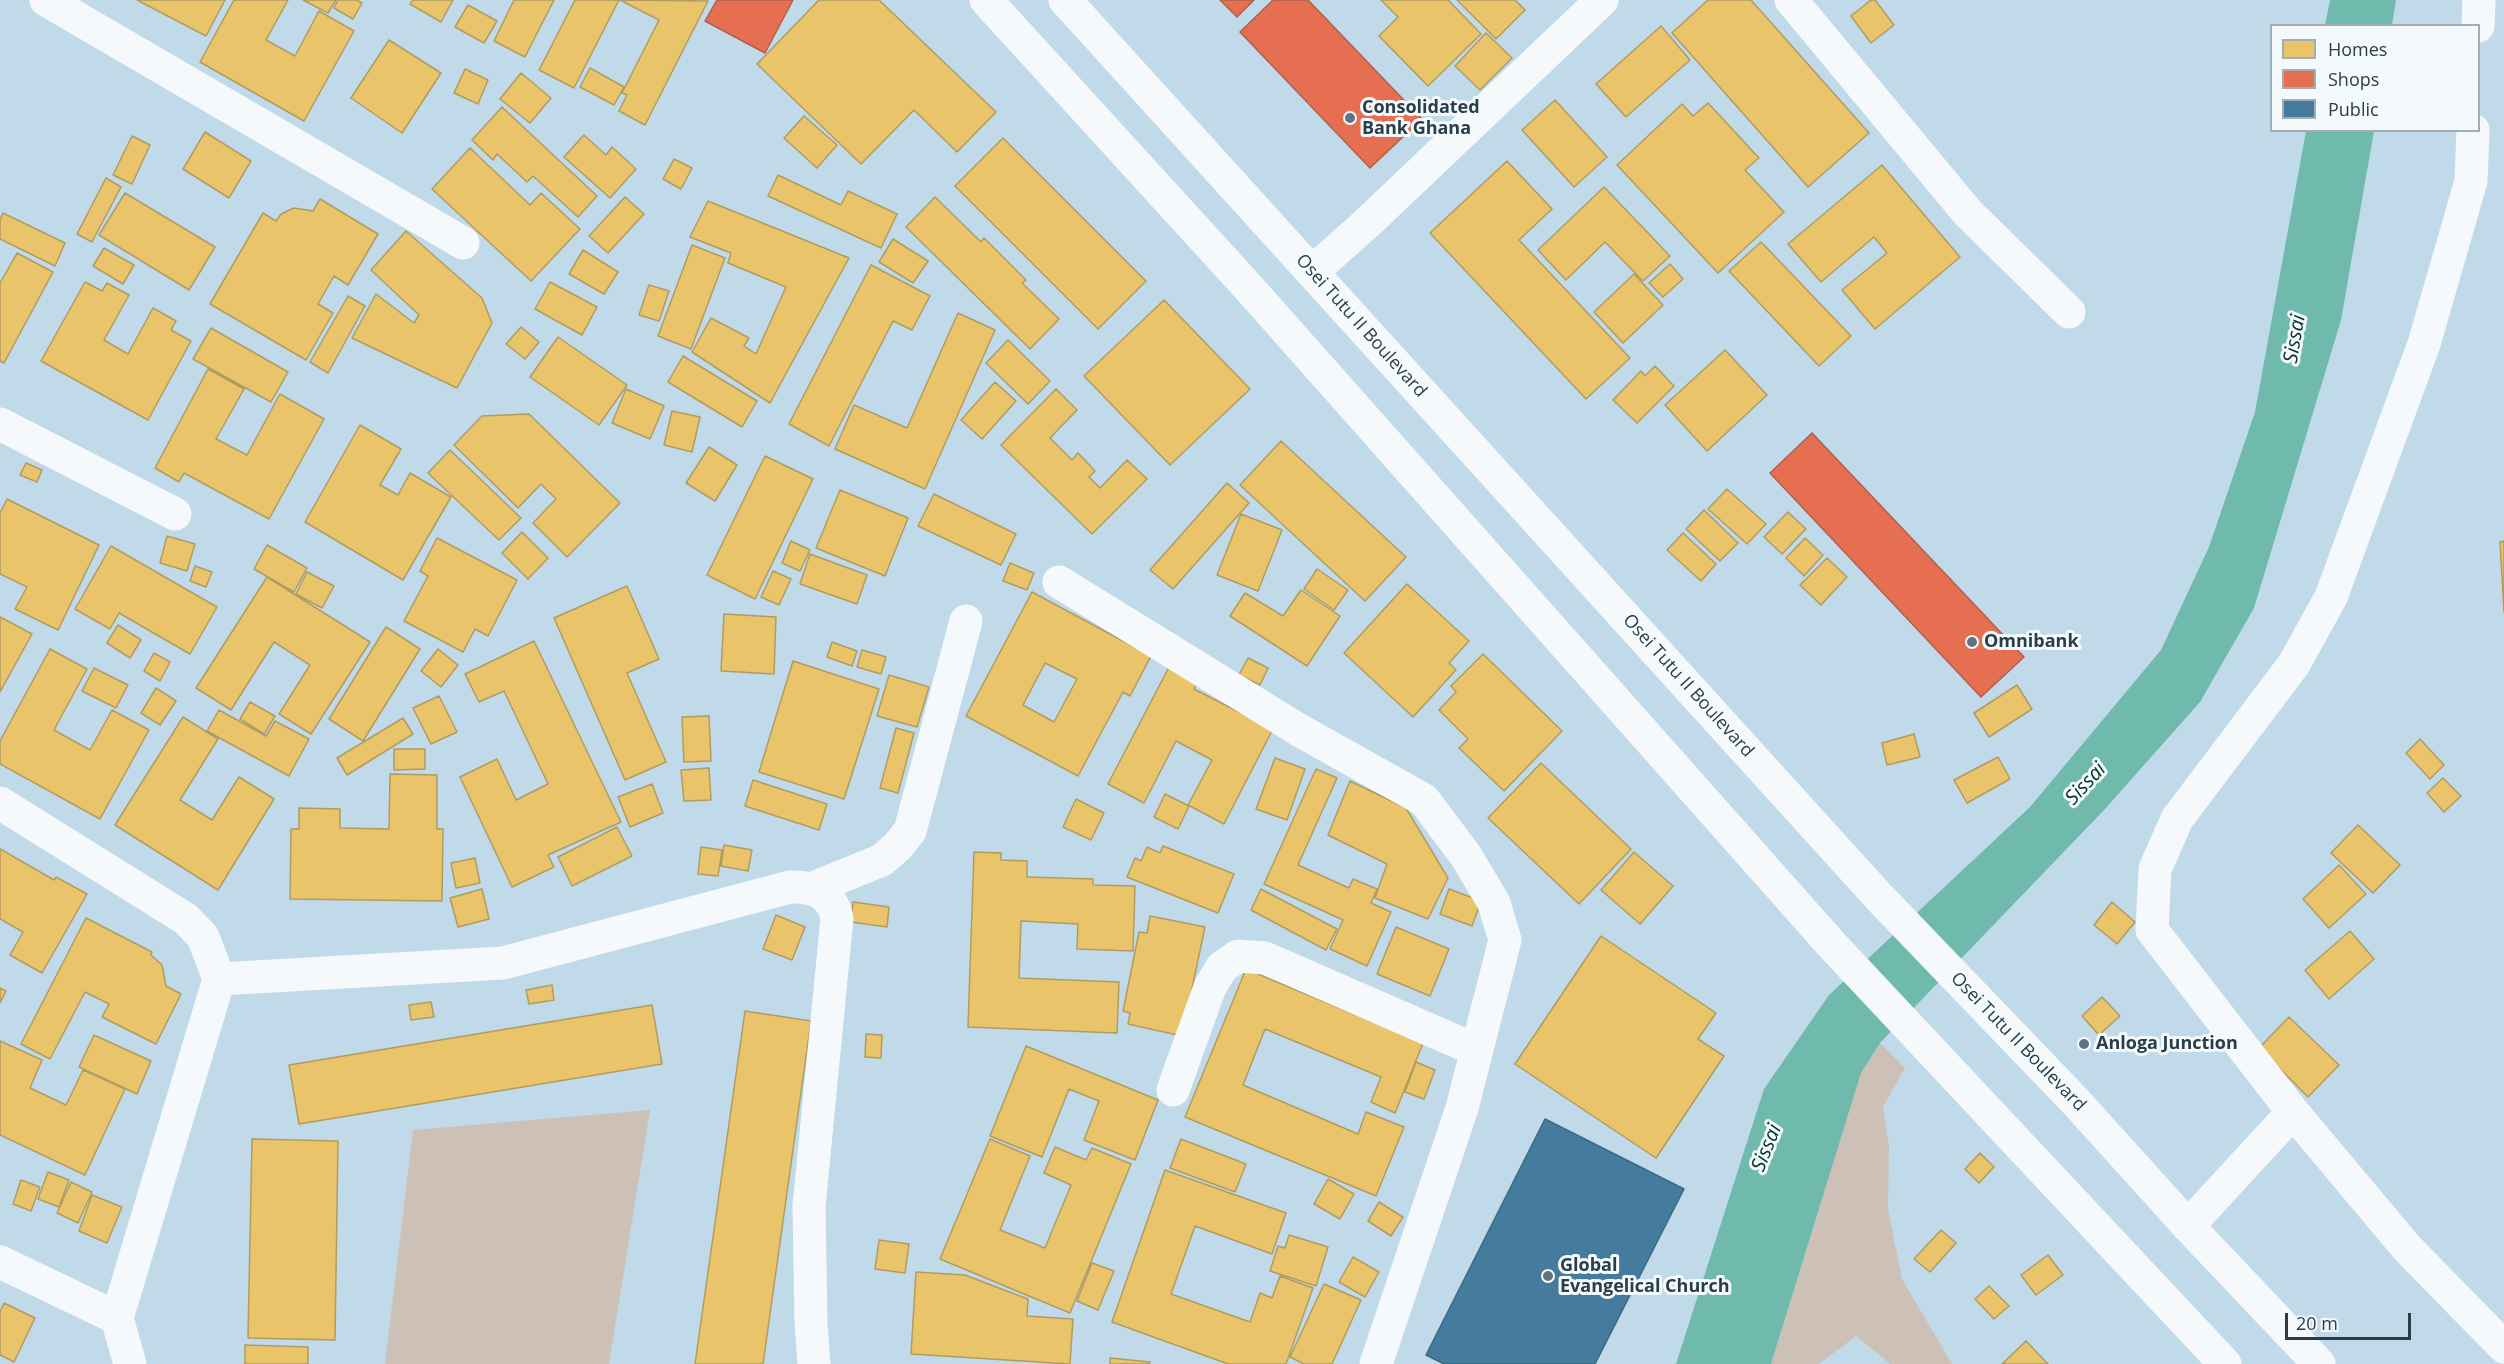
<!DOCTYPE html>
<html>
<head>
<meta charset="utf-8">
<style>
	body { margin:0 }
	#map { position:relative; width:2504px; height:1364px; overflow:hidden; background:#c0dae9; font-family:"Open Sans",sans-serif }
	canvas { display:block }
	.legend { position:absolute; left:2270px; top:24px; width:210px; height:108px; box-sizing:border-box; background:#f4f9fc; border:2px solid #a3aeb4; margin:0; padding:8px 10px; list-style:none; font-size:18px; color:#2a3d48 }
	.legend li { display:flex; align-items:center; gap:12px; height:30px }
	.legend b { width:30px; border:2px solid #a3aeb4 }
	.scale { position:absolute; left:2285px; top:1313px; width:126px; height:27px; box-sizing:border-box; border:3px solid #2a3d48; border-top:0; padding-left:8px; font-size:18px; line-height:21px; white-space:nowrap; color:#2a3d48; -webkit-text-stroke:4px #f4f9fc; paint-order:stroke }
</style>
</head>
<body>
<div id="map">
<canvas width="2504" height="1364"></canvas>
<ul class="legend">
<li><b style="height:16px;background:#e9c46a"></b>Homes</li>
<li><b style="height:16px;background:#e76f51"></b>Shops</li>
<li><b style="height:16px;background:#457b9d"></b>Public</li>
</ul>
<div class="scale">20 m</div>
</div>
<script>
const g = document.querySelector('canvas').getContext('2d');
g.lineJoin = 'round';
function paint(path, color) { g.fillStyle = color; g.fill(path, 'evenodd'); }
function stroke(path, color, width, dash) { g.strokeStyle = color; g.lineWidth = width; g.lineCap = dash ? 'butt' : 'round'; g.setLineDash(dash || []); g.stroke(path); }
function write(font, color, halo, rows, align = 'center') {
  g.font = font + ' "Open Sans",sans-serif'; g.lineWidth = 6; g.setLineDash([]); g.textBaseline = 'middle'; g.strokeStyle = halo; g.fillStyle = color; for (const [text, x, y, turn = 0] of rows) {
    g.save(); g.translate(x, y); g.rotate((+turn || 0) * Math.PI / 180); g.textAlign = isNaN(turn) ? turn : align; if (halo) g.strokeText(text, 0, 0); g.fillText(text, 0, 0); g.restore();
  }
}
const green = new Path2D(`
	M1880,1043L1905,1068L1883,1107L1889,1146L1888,1209L1902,1279L1952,1364H1890L1856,1336L1819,1364H1771L1861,1073Z
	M650,1110L609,1364H385L413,1130Z`);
const water = new Path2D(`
	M2330,0H2396L2392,25H2325Z
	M2306,131H2374L2341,320L2254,608L2200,702L2105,809L1880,1043L1861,1073L1771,1364H1676L1764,1089L1829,995L2030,807L2161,650L2209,547L2255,412Z`);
const homes = new Path2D(`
	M137,0H225L206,36Z
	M234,0H288L266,40L295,56L319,11L354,31L304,121L200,62Z
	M303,0H336L328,13Z
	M338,0H357L362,3L353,19L334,8Z
	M413,0H453L441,22L410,4Z
	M514,0H554L525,57L494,41Z
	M575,0H619L574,88L539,70Z
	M620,0L708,1L645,125L619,111L627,95L622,93L659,20Z
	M819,0H879L996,112L957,152L914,110L861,164L757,64Z
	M1381,0H1448L1481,34L1428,86L1379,36L1398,17Z
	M1457,0H1515L1525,10L1496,39Z
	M1708,0H1751L1869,133L1808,187L1672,33Z
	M1871,0H1875L1894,25L1871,43L1851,16Z
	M468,5L497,21L484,43L455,27Z
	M1661,26L1690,60L1626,117L1596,84Z
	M1486,33L1512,58L1480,90L1455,66Z
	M389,40L441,73L402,133L351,98Z
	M590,68L624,87L614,105L580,87Z
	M465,69L488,80L478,104L454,93Z
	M521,73L551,98L530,123L500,99Z
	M1555,100L1607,157L1574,187L1522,130Z
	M1708,103L1759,158L1745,170L1784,212L1718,273L1617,165L1682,104L1693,116Z
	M502,107L597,196L578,217L533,176L527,182L497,154L493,160L472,140Z
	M804,116L837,145L817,168L784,138Z
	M205,132L251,161L229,198L183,169Z
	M584,135L606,155L612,147L636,169L610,198L564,157Z
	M132,136L150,145L132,184L113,175Z
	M1003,138L1146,281L1098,329L955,186Z
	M470,148L530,205L541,193L580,229L531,281L432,189Z
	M674,159L692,168L681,189L663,179Z
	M1507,161L1552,209L1519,240L1630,358L1586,399L1430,233Z
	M1882,165L1960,257L1875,329L1842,290L1887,253L1874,237L1821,282L1788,244Z
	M778,175L841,205L848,191L897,214L881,248L768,196Z
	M106,178L121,187L92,242L77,234Z
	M1604,187L1670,256L1643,281L1605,242L1566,280L1538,250Z
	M125,193L215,247L189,290L99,235Z
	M625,197L644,214L608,253L589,236Z
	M935,197L981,242L984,238L1026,280L1022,283L1059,319L1030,349L906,227Z
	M320,199L378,234L348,285L334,276L318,304L333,313L306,360L210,304L263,213L276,221L281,214L294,208L313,211Z
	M708,201L849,258L770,403L692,352L711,318L749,338L744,346L756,354L786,287L728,263L731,253L690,237Z
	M3,213L65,243L55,266L0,239V220Z
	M406,231L482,298L492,323L457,388L352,338L376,294L414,323L419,315L371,270Z
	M893,239L928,261L913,283L879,262Z
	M1761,242L1851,336L1819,366L1729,271Z
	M692,245L725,258L691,349L658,336Z
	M104,248L134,265L123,284L93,266Z
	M583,250L618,272L604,294L569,274Z
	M17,253L53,272L4,363L0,361V283Z
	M1670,264L1683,279L1663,297L1649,283Z
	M871,265L930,296L912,330L893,321L829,446L789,424Z
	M1634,274L1663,305L1623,343L1594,312Z
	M85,282L102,291L107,283L129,295L104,340L128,354L153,308L176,321L171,330L191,341L148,420L41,361Z
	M550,282L597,307L582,335L535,309Z
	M649,285L669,291L659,321L639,315Z
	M348,296L365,306L328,373L310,362Z
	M1164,300L1250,389L1170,465L1084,376Z
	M958,313L995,330L925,489L835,449L854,405L907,428Z
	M521,327L539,342L525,359L506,344Z
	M211,328L288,372L271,402L193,359Z
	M558,337L627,385L599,425L530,377Z
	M1008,340L1050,381L1028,404L986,363Z
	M1725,350L1767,395L1707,451L1665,405Z
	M683,356L757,401L742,427L668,382Z
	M1655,366L1674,386L1637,423L1613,400L1641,371L1645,376Z
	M208,369L244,389L216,439L247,455L280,394L324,419L269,519L184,473L179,482L155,468Z
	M995,382L1016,401L982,439L961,420Z
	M626,389L664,406L650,439L612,423Z
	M1056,389L1077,410L1050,438L1072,460L1078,453L1095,471L1089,477L1100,488L1127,460L1147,479L1092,534L1001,445Z
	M672,411L700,417L692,452L664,445Z
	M529,414L620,503L567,557L533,523L556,499L541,484L518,508L454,445L482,416Z
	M360,425L401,449L380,485L398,495L410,473L451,497L403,580L305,522Z
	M1281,441L1406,557L1365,601L1240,485Z
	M709,447L737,465L715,501L686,483Z
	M450,450L521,518L499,540L428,473Z
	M765,456L813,479L755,599L707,575Z
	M26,463L42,470L37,482L20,475Z
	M1227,483L1249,503L1173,589L1150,570Z
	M1727,489L1766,524L1747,544L1708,509Z
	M840,490L908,518L885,576L816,548Z
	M934,494L1016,534L1001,565L918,526Z
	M7,499L99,545L58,630L15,609L27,587L0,574V513Z
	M1704,510L1738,543L1720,561L1686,529Z
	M1788,512L1806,529L1782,554L1764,537Z
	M1241,514L1282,530L1258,591L1217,575Z
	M522,532L548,558L528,579L502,553Z
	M1683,533L1716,564L1701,581L1667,550Z
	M167,536L195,544L187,571L160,563Z
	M437,538L517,580L488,636L475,629L463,652L404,621L428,576L420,571Z
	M1805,538L1823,555L1804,576L1786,558Z
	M791,541L810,550L800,571L782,563Z
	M2504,541V612L2500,542Z
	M267,545L307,568L294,592L254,569Z
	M111,546L217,607L190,654L119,613L110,629L75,609Z
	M810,554L867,575L857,604L800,584Z
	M1827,558L1847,577L1821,605L1800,585Z
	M1010,563L1034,573L1027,590L1003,581Z
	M195,566L212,572L206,587L190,581Z
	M1317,569L1348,590L1334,610L1304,589Z
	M773,571L791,579L779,605L761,597Z
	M307,572L334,586L322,608L296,594Z
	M267,577L370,642L311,734L279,714L310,665L274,642L231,710L196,688Z
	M1407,584L1469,641L1449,663L1456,670L1413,717L1344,653Z
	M627,586L659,659L627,673L666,762L625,780L554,618Z
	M1301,590L1340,616L1307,666L1230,616L1245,593L1283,616Z
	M1032,592L1151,656L1130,696L1123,692L1078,776L966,716ZM1045,663L1077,679L1054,722L1023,705Z
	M724,614L776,617L774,674L721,671Z
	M0,617L32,634L0,692Z
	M118,625L141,640L130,658L107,643Z
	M386,627L420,649L363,741L329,719Z
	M534,641L621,822L548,855L554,867L512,887L460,777L497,759L516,800L548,784L504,691L479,702L465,674Z
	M832,642L857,651L852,666L827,657Z
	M50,649L87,669L54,730L90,750L112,710L149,730L100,819L0,764V741Z
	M438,649L458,665L441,687L421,671Z
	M862,650L886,657L881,674L857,667Z
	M154,653L170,662L160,681L144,671Z
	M1483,654L1562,731L1504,791L1459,748L1468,739L1439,710L1456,692L1451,686Z
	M1248,658L1268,668L1260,685L1239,675Z
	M793,661L879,689L844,799L759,772Z
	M1169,667L1197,681L1194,689L1241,713L1276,723L1224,824L1188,805L1212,760L1176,741L1144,803L1108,784Z
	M94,668L128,685L116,708L82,691Z
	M889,675L929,687L917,727L877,716Z
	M2017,685L2032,709L1989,737L1974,713Z
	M156,688L176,701L160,725L141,713Z
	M439,696L457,732L431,744L413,708Z
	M250,702L275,716L264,734L240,719Z
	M219,710L266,736L275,721L309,739L289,776L207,731Z
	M709,716L711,761L684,762L682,717Z
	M183,717L218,739L180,800L212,820L239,777L274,799L218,890L115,825Z
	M403,718L413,734L347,775L337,758Z
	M896,728L914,733L898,793L880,788Z
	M1914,734L1920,757L1887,765L1882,743Z
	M2420,739L2444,765L2430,779L2406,753Z
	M394,749H425V769L394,770Z
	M1998,757L2010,779L1967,803L1954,780Z
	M1275,758L1305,769L1287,820L1256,809Z
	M1541,763L1631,849L1579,904L1488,818Z
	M709,768L711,800L684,801L681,770Z
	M1316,769L1337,778L1298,865L1349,888L1353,879L1377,889L1371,903L1391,912L1367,966L1330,949L1343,920L1264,884Z
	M390,774L437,775V829H443L442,901L290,899L291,829H299V808L340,809V828L389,829Z
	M2443,778L2461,796L2444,812L2427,793Z
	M753,780L827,804L819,830L745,806Z
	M1350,781L1406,808L1448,878L1428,919L1375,898L1387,864L1328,835Z
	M652,784L663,813L630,827L618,797Z
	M1165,794L1189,806L1178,829L1154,817Z
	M1076,799L1104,813L1091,840L1063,827Z
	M2358,825L2400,865L2373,893L2331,853Z
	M617,827L632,856L572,886L558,857Z
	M724,845L752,850L748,871L721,866Z
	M1163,846L1234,874L1218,913L1127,877L1135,858L1141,861L1147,847L1160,853Z
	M701,847L722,850L718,876L698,874Z
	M0,849L54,880L56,877L87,894L42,973L10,955L23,932L0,919Z
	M974,852L1001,853V860L1027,861V877L1093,879V885L1135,886L1133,951L1077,949L1078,924L1021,921L1019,978L1119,982L1117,1033L968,1027Z
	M1634,852L1673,886L1640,924L1601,890Z
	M475,858L480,883L456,888L451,863Z
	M2339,865L2366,894L2329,928L2303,899Z
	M482,889L489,919L458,927L450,898Z
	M1261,889L1337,929L1326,950L1251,910Z
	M1449,889L1481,901L1472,926L1440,914Z
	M853,902L889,907L887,927L851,922Z
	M2112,902L2135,922L2117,944L2094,925Z
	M776,915L805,927L792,960L763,949Z
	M1150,916L1205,927L1182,1036L1128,1024L1130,1013L1123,1011L1139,932L1147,933Z
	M86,918L152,952L151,955L162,965L166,986L181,994L156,1044L102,1017L109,1004L85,992L50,1059L21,1044Z
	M1396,927L1449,949L1430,996L1377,974Z
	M2350,931L2374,959L2329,999L2305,970Z
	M1601,936L1716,1013L1698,1039L1724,1056L1656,1158L1515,1064Z
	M1246,969L1423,1043L1395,1113L1371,1102L1381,1077L1265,1029L1243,1085L1358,1134L1366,1112L1404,1127L1376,1196L1185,1117Z
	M552,985L554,1000L529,1004L526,990Z
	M0,988L6,991L0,1003Z
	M2102,997L2120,1016L2099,1035L2082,1016Z
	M431,1002L434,1017L411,1020L409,1005Z
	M652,1005L662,1064L299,1124L289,1065Z
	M745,1011L811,1021L763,1364H695Z
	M2289,1017L2339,1065L2308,1097L2259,1048Z
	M866,1034L882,1035L881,1058L865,1057Z
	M94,1035L151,1061L137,1094L79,1067Z
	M0,1041L42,1060L30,1088L66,1105L83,1070L125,1089L85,1175L0,1135Z
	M1026,1046L1158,1100L1135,1160L1084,1140L1099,1101L1069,1089L1042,1157L990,1136Z
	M1416,1062L1435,1070L1424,1099L1405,1092Z
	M252,1139L338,1141L335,1340L248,1338Z
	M990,1139L1030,1156L1000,1230L1045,1248L1071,1185L1044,1173L1055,1147L1086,1160L1092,1148L1131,1164L1070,1313L940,1259Z
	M1181,1139L1246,1164L1235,1192L1170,1168Z
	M1980,1153L1994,1167L1979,1183L1965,1169Z
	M1165,1170L1286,1213L1272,1254L1195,1226L1171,1294L1250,1322L1260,1293L1272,1298L1280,1276L1313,1288L1286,1364H1228L1112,1322Z
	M48,1172L69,1180L59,1207L38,1199Z
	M1328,1179L1354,1194L1340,1219L1314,1204Z
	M21,1180L40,1187L31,1211L13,1204Z
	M71,1182L92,1192L78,1223L57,1213Z
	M92,1195L122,1207L107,1243L79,1231Z
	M1379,1202L1403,1217L1391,1236L1368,1221Z
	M1941,1230L1956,1243L1930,1272L1914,1259Z
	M1289,1235L1328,1247L1316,1286L1270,1271L1278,1246L1285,1248Z
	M879,1240L909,1244L905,1273L875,1269Z
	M2048,1255L2063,1275L2036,1295L2021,1275Z
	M1353,1257L1379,1272L1365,1297L1339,1282Z
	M1092,1263L1114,1271L1098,1310L1077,1301Z
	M916,1272L965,1275L1028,1299L1027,1316L1073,1319L1070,1364L911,1354Z
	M1324,1284L1361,1300L1332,1364H1304L1290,1357Z
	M1989,1286L2009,1306L1994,1319L1975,1299Z
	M4,1303L35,1318L14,1362L0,1355V1312Z
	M2026,1341L2048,1364H2002Z
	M245,1345L308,1347V1364H245Z
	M1110,1358L1150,1362V1364H1110Z`);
const shops = new Path2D(`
	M717,0H793L765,53L705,21Z
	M1220,0H1254L1237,17Z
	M1273,0H1308L1422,119L1370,168L1240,32Z
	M1812,433L2024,657L1981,697L1770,473Z`);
const public = new Path2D(`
	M1545,1119L1684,1189L1595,1364H1444L1426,1355Z`);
const minor = new Path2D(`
	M46,0L463,243
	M1791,0L1968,213L2069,312
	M2478,26L2479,0
	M2473,130L2471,181L2424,344L2331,597L2294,664L2177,819L2155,869L2152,930L2293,1112L2407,1248L2504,1347
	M1312,272L1366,224L1602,0
	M0,424L175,514
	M1059,582L1299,730L1424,800L1466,856L1494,903L1505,940L1462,1108L1376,1364
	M0,803L186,919L203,937L219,979L117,1318L130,1364
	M813,888L882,860L897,847L910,831L966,621
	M219,979L503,963L790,887C813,886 832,893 837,918L809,1206L811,1324L814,1364
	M1173,1090L1210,987L1222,967L1238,956L1265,958L1476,1050
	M2188,1226L2293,1112
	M0,1262L117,1318`);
const secondary = new Path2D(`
	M986,0L1248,287L1832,945L2225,1364
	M1065,0L1879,897L2076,1102L2188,1226L2319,1364`);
const markers = [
	[1350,118,6,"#5e7480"],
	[1972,642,6,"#5e7480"],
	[2084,1044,6,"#5e7480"],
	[1548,1276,6,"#5e7480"]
];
const poiNames = [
	["Consolidated",1362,108],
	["Bank Ghana",1362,129],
	["Omnibank",1984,642],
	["Anloga Junction",2096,1044],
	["Global",1560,1266],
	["Evangelical Church",1560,1287]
];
const streetNames = [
	["Osei Tutu II Boulevard",1361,326,48],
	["Osei Tutu II Boulevard",1688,686,48],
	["Osei Tutu II Boulevard",2018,1042,46]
];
const waterNames = [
	["Sissai",2295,339,-80],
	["Sissai",2086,784,-47],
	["Sissai",1767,1148,-68]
];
paint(green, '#ccc0b7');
paint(water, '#70baad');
paint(homes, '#e9c46a');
stroke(homes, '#b09c60', 1.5);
paint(shops, '#e76f51');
stroke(shops, '#ae604e', 1.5);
paint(public, '#457b9d');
stroke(public, '#3d6884', 1.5);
stroke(minor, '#f6f9fc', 33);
stroke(secondary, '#f6f9fc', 33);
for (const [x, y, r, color] of markers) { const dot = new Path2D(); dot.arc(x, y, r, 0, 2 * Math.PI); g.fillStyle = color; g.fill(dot); stroke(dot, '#f4f9fc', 2); }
write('bold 18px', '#2a3d48', '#f4f9fc', poiNames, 'left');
write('18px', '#2a3d48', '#f4f9fc', streetNames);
write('italic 20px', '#043227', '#f4f9fc', waterNames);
</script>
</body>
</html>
